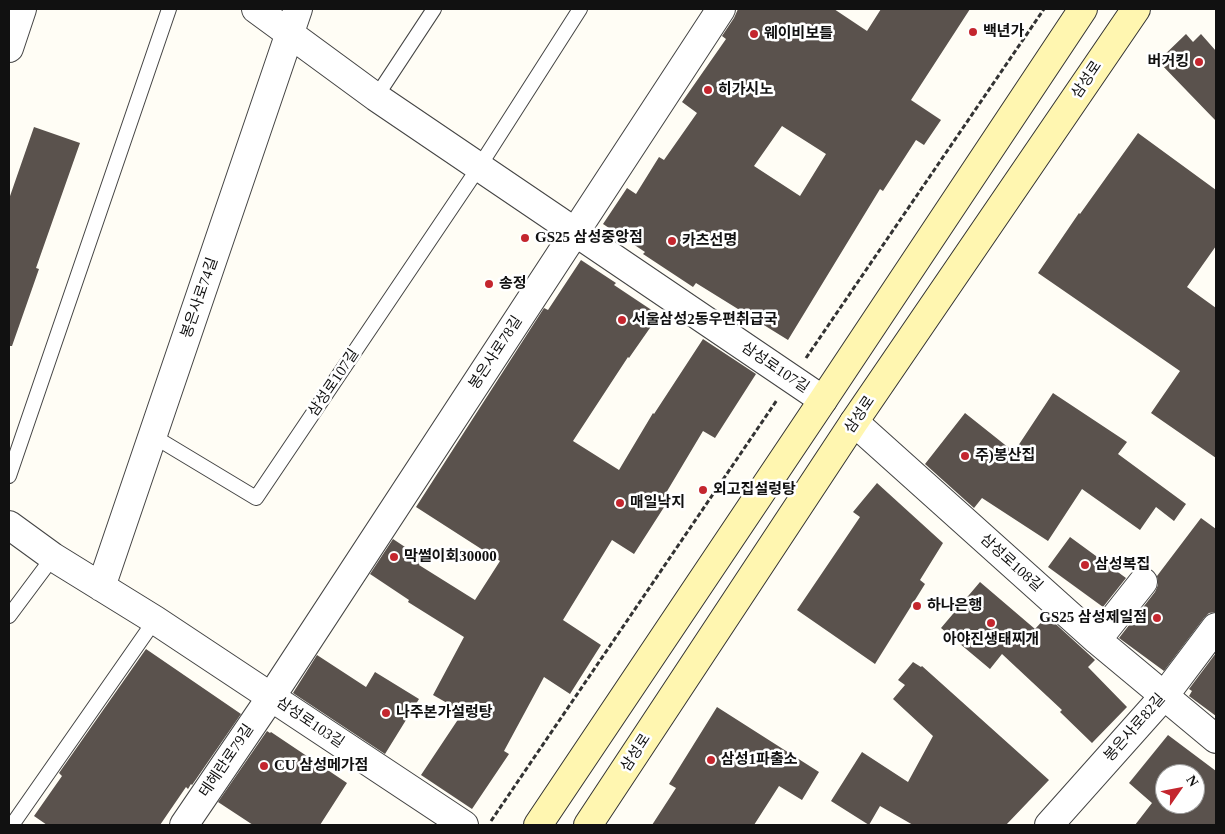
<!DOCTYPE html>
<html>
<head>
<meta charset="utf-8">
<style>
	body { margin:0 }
	#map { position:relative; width:1225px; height:834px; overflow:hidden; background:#fffdf5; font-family:"Times New Roman",serif }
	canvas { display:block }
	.frame { position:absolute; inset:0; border:10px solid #111; pointer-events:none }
	.north { position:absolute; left:1155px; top:764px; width:50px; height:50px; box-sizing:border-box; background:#fff; border:1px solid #a0a0a0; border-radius:50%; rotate:57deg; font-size:14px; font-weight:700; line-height:20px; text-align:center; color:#111 }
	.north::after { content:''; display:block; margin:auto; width:18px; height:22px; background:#c4262e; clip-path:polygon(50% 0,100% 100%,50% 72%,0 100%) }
</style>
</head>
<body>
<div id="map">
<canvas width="1225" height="834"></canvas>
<div class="frame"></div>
<div class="north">N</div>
</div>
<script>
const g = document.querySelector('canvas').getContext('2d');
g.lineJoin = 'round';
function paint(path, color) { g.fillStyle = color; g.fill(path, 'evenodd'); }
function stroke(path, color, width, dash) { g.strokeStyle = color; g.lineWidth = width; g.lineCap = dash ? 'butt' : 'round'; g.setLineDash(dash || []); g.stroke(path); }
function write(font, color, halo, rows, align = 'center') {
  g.font = font + ' "Times New Roman","Noto Sans KR",serif'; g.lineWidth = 5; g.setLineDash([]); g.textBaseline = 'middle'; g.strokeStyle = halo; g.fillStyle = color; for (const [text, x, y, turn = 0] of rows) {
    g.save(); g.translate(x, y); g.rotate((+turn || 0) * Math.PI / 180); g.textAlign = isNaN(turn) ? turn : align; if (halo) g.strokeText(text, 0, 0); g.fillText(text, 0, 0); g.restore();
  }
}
const building = new Path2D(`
	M738,9H834L867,31L881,9H970L911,100L941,120L924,145L916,140L883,191L880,189L788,340L696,283L693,287L643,254L645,252L603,224L627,188L636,194L659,157L664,160L697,113L682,102L726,39L722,36L734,18ZM782,126L826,154L800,196L754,166Z
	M1186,34L1193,42L1201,34L1216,51V121L1158,61Z
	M34,127L80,143L36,268L39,269L12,346H9V199Z
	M1138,133L1216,190V246L1187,287L1216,308V458L1151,413L1180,371L1038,273L1079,213L1080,214Z
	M581,260L616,283L614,285L659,315L629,358L628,357L573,441L619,470L653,413L654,414L703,339L756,374L715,438L703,431L663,498L668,501L634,554L612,540L563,620L601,645L570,694L544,677L504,751L509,754L472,809L421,775L463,712L433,695L464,637L408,602L409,600L370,574L393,539L423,559L419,565L475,600L500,561L416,507L544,308L548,310Z
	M1053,393L1127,442L1118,454L1186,504L1174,521L1156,507L1140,530L1082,489L1048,541L982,498L974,508L925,464L965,413L1014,452Z
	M877,483L943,543L920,580L925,584L875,664L797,610L860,517L853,512Z
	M1201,518L1216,529V612L1209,613L1204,618L1164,671L1119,638L1155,592L1158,585L1157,576Z
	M1070,537L1126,578L1103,607L1048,567Z
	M980,582L1035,629L1047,616L1095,660L1088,667L1127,707L1092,743L1060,712L1062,710L1002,654L990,669L941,628Z
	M146,649L241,714L192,785L191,784L188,789L186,787L160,825H47L34,816L62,776L59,773Z
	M1216,653V716L1189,696L1192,691L1189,689Z
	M317,655L366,687L375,672L419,699L385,754L293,693Z
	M913,662L921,667L922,666L1049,780L1006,825H913L880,806L869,825L831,801L862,752L908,782L933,736L893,699L905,685L898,680Z
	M717,707L819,772L802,800L779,786L754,825H652L676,788L669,784Z
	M267,731L270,733L271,732L347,783L320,825H253L218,802Z
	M1168,735L1216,771V825H1135L1152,803L1129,783ZM1165,774H1195V804H1165Z`);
const path = new Path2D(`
	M806,358L1044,9
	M491,821L777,400`);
const lane = new Path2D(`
	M376,97L434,9
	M153,436L256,498L479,167L580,9
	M9,476L169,9
	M9,616L53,557
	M12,825L155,620`);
const street = new Path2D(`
	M256,9L376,97L823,400
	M9,48L22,9
	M854,422L1097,640L1216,739
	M9,525L53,557L155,620L464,825
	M101,587L298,9
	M1097,640L1143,582
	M184,825L271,697L721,9
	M1049,825L1164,696L1216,627`);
const secondary = new Path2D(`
	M538,825L823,400L1083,9
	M588,825L854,422L1136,9`);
const markers = [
	[973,32,5,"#c4262e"],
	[754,34,5,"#c4262e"],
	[1199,62,5,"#c4262e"],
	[708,90,5,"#c4262e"],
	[525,238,5,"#c4262e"],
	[672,241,5,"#c4262e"],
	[489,284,5,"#c4262e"],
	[622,320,5,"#c4262e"],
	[965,456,5,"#c4262e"],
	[703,490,5,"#c4262e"],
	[620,503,5,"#c4262e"],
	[394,557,5,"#c4262e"],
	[1085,565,5,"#c4262e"],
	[917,606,5,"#c4262e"],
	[1157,618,5,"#c4262e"],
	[991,623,5,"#c4262e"],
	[386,713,5,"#c4262e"],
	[711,760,5,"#c4262e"],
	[264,766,5,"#c4262e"]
];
const poiNames = [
	["백년가",983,32],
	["웨이비보틀",764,34],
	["버거킹",1189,62,"right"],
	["히가시노",718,90],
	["GS25 삼성중앙점",535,238],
	["카츠선명",682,241],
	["송정",499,284],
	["서울삼성2동우편취급국",632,320],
	["주)봉산집",975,456],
	["외고집설렁탕",713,490],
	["매일낙지",630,503],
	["막썰이회30000",404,557],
	["삼성복집",1095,565],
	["하나은행",927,606],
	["GS25 삼성제일점",1147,618,"right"],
	["아야진생태찌개",991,640,"center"],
	["나주본가설렁탕",396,713],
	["삼성1파출소",721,760],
	["CU 삼성메가점",274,766]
];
const streetNames = [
	["삼성로",1087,80,-56],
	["봉은사로74길",200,298,-71],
	["봉은사로78길",496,353,-57],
	["삼성로107길",775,368,34],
	["삼성로107길",334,383,-56],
	["삼성로",860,415,-56],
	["삼성로108길",1011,563,42],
	["삼성로103길",310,723,34],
	["봉은사로82길",1135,728,-49],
	["삼성로",636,753,-57],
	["테헤란로79길",227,761,-56]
];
paint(building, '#5a524d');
stroke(lane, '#444', 16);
stroke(street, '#444', 30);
stroke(secondary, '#333', 30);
stroke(path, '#333', 3, [5, 2.5]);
stroke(lane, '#fff', 14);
stroke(street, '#fff', 28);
stroke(secondary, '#fff6b0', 28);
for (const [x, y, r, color] of markers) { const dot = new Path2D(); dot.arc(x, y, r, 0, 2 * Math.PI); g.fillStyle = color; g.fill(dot); stroke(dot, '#fff', 2); }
write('bold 15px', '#111', '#fff', poiNames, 'left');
write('15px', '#111', '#fff', streetNames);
</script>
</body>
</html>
